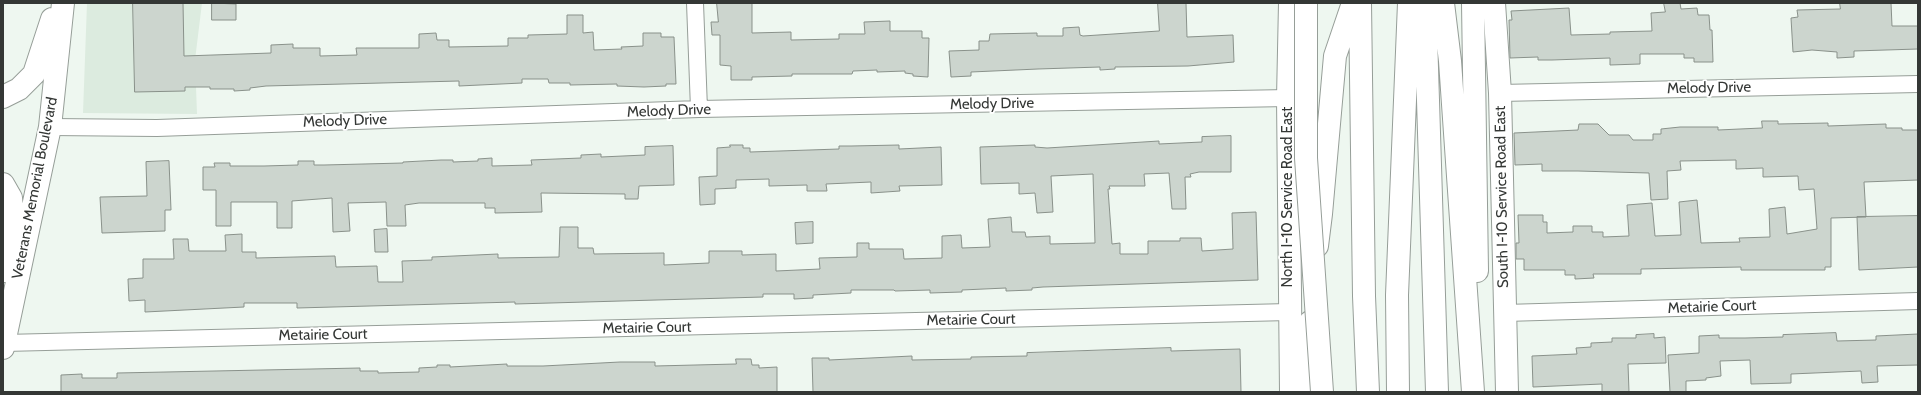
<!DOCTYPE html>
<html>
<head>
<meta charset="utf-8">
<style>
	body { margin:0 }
	#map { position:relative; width:1921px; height:395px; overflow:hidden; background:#eef7f0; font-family:Cabin,sans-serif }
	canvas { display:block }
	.frame { position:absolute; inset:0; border:4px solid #343735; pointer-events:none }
</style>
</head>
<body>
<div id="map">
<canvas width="1921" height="395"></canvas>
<div class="frame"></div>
</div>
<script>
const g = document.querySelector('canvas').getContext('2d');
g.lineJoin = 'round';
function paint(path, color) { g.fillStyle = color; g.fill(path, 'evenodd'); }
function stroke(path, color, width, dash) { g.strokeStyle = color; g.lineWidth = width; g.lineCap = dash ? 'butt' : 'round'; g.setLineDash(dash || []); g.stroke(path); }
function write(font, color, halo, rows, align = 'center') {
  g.font = font + ' Cabin,sans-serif'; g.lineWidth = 3.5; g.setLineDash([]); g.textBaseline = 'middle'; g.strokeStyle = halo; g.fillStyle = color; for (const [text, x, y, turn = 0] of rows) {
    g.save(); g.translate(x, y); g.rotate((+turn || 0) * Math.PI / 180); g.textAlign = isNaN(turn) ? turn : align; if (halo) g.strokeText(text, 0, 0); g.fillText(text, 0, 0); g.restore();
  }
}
const built = new Path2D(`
	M87,3H202L195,60L197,114L83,113Z`);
const building = new Path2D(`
	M133,3H183L184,56L271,53V45L293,44V48H320V56L357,55L356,48H419V34L436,33L437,40H449V47L508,46V38H528V35L567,34V15H583V33L593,32L594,50L622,49L621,47L643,46V33H661V37H674L676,84H666V86L644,87L617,86V84L570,85V83H549L548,79H522V83L459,86V81L266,86L250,88V90L234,91V89H210V87H185V91L135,92Z
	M212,3L236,4V20H212Z
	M717,3H752V33L791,32V40L839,39V34H865L864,22L890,21V31H922V38H929L928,77L913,76V74L905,73V71L877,72V70L853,71L852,74H792V76L752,77V80H731V66L720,65V35H712L711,22H718Z
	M1158,3H1186L1187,37L1233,35L1234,62L1188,66L1115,67V69L1100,70V67L1038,69L971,72V76L951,77L949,51L979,50V41H989L990,34L1037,33V36H1063V28L1079,27L1080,35L1083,36L1159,31Z
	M1664,3H1680L1681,9L1697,8L1698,15H1709L1710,30H1712L1713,62H1694V58H1684V54H1640V64L1610,65V58L1552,60H1538V57L1510,58L1509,20H1512L1511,11L1569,8L1571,35L1610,34V32L1652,31L1651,13L1665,12Z
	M1840,3H1891L1892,26H1918V49L1854,51V57L1837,58V52L1812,50L1793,52L1791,18L1798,17L1797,10L1840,9Z
	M1762,121H1778V124L1828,123V126L1886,124V128H1902V130H1918V180L1864,182L1866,217L1831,218V267H1825V270H1741V267L1641,269V274H1593L1594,278L1575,279V275H1565V270H1524V259H1516V243H1519L1518,215H1543V222H1547V233L1573,232V226H1592V232H1603V237L1629,236L1627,205L1652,203L1655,236L1681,235L1679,202L1697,200L1701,243L1740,242L1739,238L1770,237L1769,209L1785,207L1787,234L1817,229L1814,189L1799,190L1798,176L1763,177V168L1736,169V160L1680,161L1681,170L1667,171L1668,199L1651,200L1649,173L1578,171H1542V164L1515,165L1514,133L1578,130L1579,124H1598L1609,135H1629L1633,140H1653V134H1661V129L1680,127H1718V130L1762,128Z
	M1231,136V172H1199L1190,174L1191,177H1185L1186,209H1172L1169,173L1144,174L1145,186H1109L1110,189H1108L1112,244L1120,243V254H1148V241H1180V238H1201L1202,251L1233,249L1232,213L1256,212L1258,280L1043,287L1032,288V290L1006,291V288L962,290V292L930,293V290L895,291L894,290H851V293L813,295V298L794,299V294H763V297L515,304V302L297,308V303H244V307L145,312V300L129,301L128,279L143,278V259H174L173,239H188L189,251H226L225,235L242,234V252H256V258L335,256L336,267L377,266L378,282H403L402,261L432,260V257L498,254V258L559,257L560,227H578V248H593L594,254L664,253V265L709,263V251H742V255L776,254V271L820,269L819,258L857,257V243H869V249H903L904,259L942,258V236L961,235L962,248L990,247L988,219L1011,217L1012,232H1025L1026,237L1050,236V244L1095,243L1093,174L1051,176L1053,212L1037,213L1035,193L1019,194V183L981,184L980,147L1035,145V147L1047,148L1159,141V144L1202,142V137Z
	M730,145H743V148H750V152L839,149V146H851L899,145V149L941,147L942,185L899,186L900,191L871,193V182L826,184L827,191H807V185L769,186V179L736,180V188L715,189V204L700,205L699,177L717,176V148L730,147Z
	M673,146L674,185L639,186L638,199H625V194L541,193L542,212L495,213V208H485V203H419L405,205L406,226H387L386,202L348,203L350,231L333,232L332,198L292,201V228H277V202H231V226H216V190H203V167H215L214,163H230V166H264L298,165V161H314V165H324L403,163V162L441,160H453V162L478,161V159L492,158V166L532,165L531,160L581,158V155L601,154V157L645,155V147Z
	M169,161L171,210H165V231L102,233L100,197L147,196L146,162Z
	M1918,216V267L1859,270L1857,217Z
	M813,222V243L796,244L795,223Z
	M387,229L388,252H375L374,230Z
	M1836,333L1837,341L1876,340V336L1918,334V365L1877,366L1878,382L1862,383L1861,371L1791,374V383L1751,384L1750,360L1720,361L1721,376L1706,378V380L1686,381V392H1670L1668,355L1699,353V336L1719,335V338H1745L1783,337V335Z
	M1654,334V338L1665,337L1666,363L1628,364L1629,392H1602V384L1533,387L1532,356L1577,354L1576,348L1591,347V343L1612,342V338H1636V335Z
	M1171,348V351L1240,349L1241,392H813L812,358H829V360L912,356V360L971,359V357L1027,356V353Z
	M736,359H751L752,365H759V368L777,367V392H61V375L82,374V378H117V373L360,368V371H378V373L419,372V368L437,367V365H450V367L507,364V366H543L620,362H655V366L736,364Z`);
const street = new Path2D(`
	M695,3L699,109
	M1500,93L1918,84
	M50,127L157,128L699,109L1288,98
	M1505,313L1918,301
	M4,343L1289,312`);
const secondary = new Path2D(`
	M1290,3L1288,98L1291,392
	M1494,3L1500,93L1507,392`);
const primary = new Path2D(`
	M3,97L19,89L34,74L52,19
	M3,184L11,198L13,220L3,271
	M3,348L50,127L63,3`);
const highway = new Path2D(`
	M1360,3L1364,296L1368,392
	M1425,3L1437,392
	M1443,3L1450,61L1473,392
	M1473,3L1477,271
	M1317,246L1321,214L1335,56L1353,3
	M1307,392L1310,322
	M1398,392L1397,295L1409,3`);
const highwayBridge = new Path2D(`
	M1306,3V158L1322,392`);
const streetNames = [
	["Melody Drive",1709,88,-1],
	["Melody Drive",992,104,-1],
	["Melody Drive",669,111,-2],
	["Melody Drive",345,121,-2],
	["Veterans Memorial Boulevard",35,188,-79],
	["North I-10 Service Road East",1288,197,-90],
	["South I-10 Service Road East",1502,197,-91],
	["Metairie Court",1712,307,-2],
	["Metairie Court",971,320,-1],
	["Metairie Court",647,328,-1],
	["Metairie Court",323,335,-1]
];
paint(built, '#dcebdf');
paint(building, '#ccd5ce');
stroke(building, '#89918a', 1);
stroke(street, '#969e98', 18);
stroke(secondary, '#969e98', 24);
stroke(primary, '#969e98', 24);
stroke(highway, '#969e98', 24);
stroke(street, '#fff', 16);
stroke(secondary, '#fff', 22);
stroke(primary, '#fff', 22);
stroke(highway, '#fff', 22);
stroke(highwayBridge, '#969e98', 24, []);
stroke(highwayBridge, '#fff', 22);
write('15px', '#343735', '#fff', streetNames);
</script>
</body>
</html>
